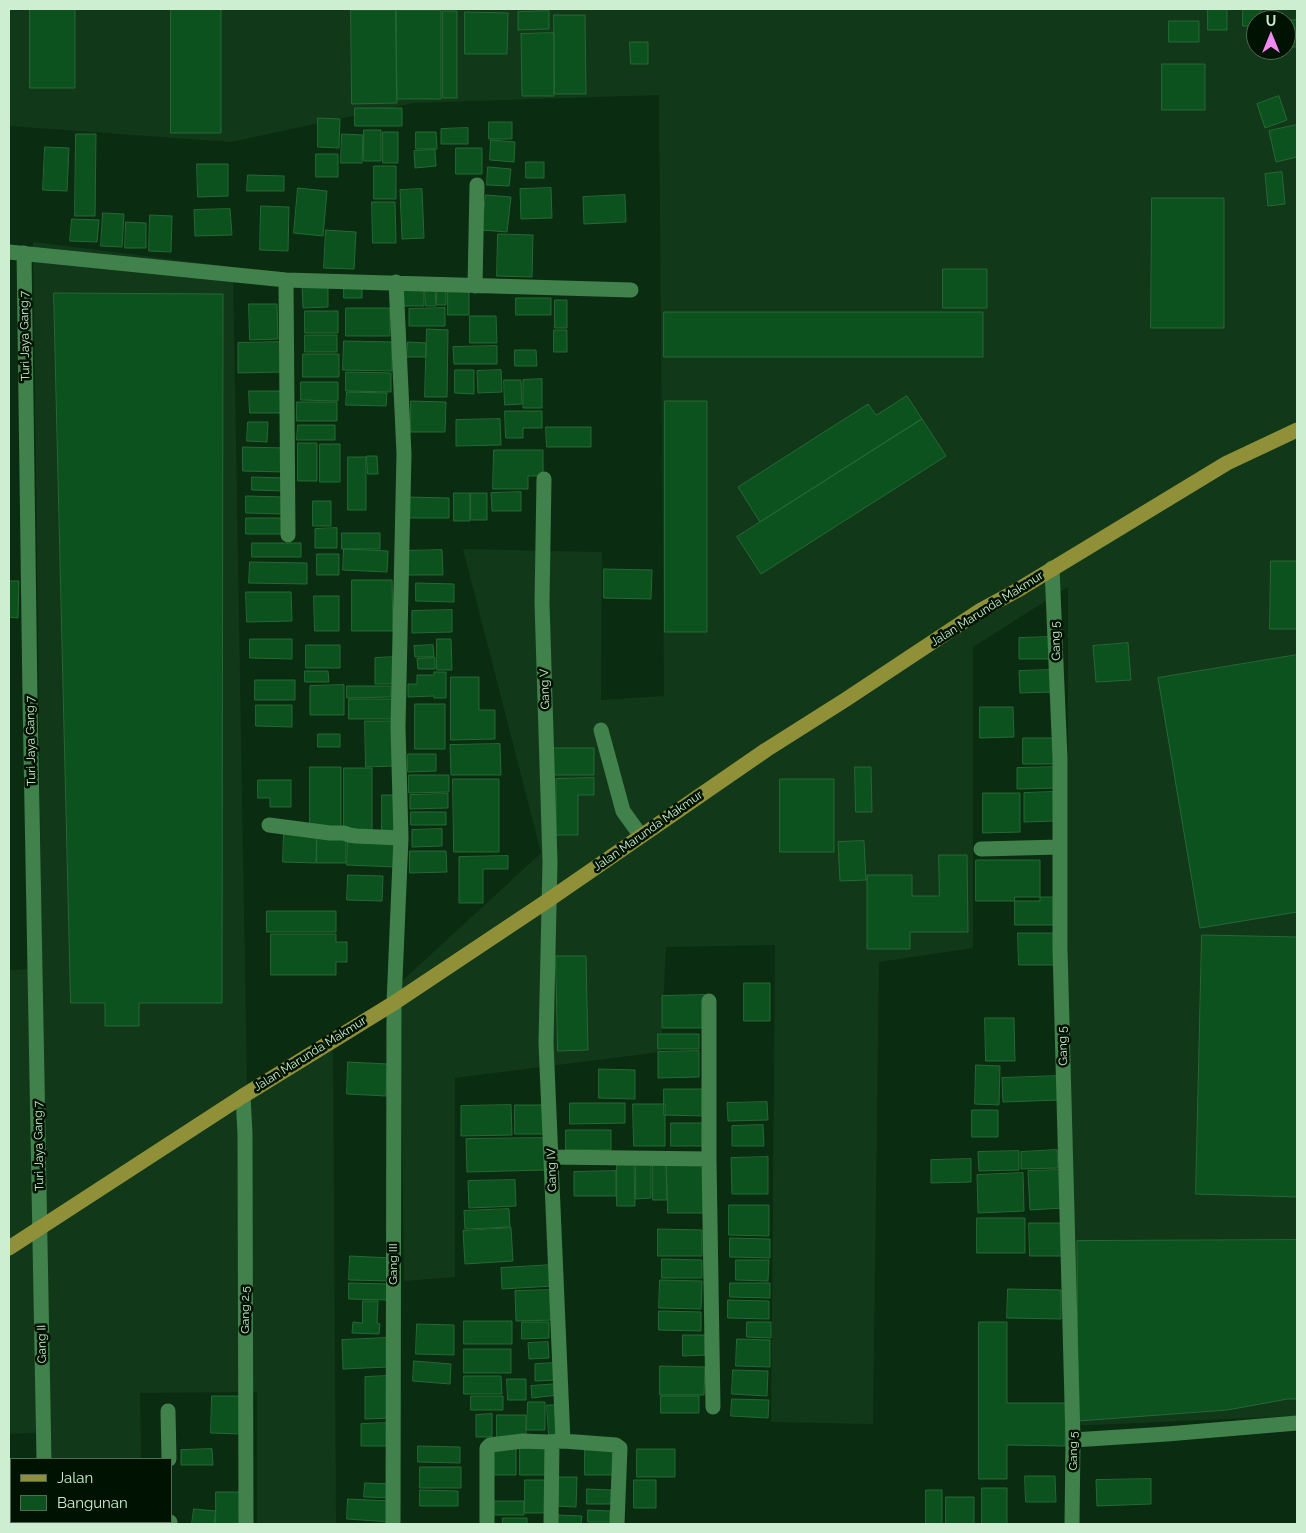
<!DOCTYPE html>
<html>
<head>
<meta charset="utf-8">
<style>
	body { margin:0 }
	#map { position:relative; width:1306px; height:1533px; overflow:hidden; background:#0a2c11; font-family:Raleway,sans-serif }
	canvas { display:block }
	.frame { position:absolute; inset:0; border:10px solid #cdeed0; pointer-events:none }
	.legend { position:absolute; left:10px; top:1458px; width:162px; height:65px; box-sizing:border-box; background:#001302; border:1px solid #526b54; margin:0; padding:6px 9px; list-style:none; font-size:15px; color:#cdeed0 }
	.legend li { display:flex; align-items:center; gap:10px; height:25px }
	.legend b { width:25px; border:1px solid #526b54 }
	.north { position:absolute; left:1246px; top:10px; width:50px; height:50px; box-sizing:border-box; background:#001302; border:1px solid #526b54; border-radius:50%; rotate:0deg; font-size:14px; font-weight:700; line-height:20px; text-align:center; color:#cdeed0 }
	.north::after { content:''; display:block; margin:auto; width:18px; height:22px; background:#f38af2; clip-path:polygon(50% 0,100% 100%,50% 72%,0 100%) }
</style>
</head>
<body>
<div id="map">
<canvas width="1306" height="1533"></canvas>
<div class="frame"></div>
<ul class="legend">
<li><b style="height:6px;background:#8f9038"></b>Jalan</li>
<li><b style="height:14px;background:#0c521f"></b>Bangunan</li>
</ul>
<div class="north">U</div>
</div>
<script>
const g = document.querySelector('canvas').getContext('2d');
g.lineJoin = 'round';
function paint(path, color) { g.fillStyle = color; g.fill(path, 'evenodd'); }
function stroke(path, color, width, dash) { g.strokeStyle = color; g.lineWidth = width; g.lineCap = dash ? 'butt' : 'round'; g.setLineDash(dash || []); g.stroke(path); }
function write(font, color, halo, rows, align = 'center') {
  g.font = font + ' Raleway,sans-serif'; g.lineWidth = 5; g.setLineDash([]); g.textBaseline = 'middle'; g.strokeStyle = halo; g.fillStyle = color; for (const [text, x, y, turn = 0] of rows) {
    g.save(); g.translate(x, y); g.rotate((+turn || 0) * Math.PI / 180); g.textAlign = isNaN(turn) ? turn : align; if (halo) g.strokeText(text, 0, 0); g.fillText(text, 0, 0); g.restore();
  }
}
const built = new Path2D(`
	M9,9H1297V1416L1068,1426V587L973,647V948L879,962L873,1424L771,1422L775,945L666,947L661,1052L455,1078V1277L404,1281L400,983L541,853L463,549L602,552L601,700L664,696L659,95L414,103L231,142L9,126ZM1256,20H1286V50H1256Z
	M33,242L233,267L247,1087L333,1039L336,1524H257V1392L140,1393L141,1459H52L51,1432L9,1434V970L42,969Z`);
const building = new Path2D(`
	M30,9H75V88H30Z
	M171,9H221V133H171Z
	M1208,9H1227V30H1208Z
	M1243,9H1261V20H1256V26H1243Z
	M351,10H396L397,103L352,104Z
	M396,10H441V99H397Z
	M443,11H457V98H443Z
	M549,11V29L518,30V12Z
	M465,12L508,13L507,54H465Z
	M554,15H585L586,94H555Z
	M1288,20H1297V47H1288Z
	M1169,21H1199V42H1169Z
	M554,33V96H522L521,34Z
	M630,42H648V64H631Z
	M1162,64H1205V110H1162Z
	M1279,96L1287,120L1265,128L1257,104Z
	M355,108H402V126H355Z
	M318,118L340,119L339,148L318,147Z
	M489,122H512V139H489Z
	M1297,125V157L1276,162L1269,131Z
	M468,128V144H441V129Z
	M364,130H381V161H364Z
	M383,132H398V163H383Z
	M416,132H436L437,149H416Z
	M76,134H96L95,216H75Z
	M342,134L363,135L362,163H341Z
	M491,140L515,142L514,162L490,160Z
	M45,147L69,148L67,191L43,190Z
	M456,148H482V174H456Z
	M435,150L436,166L415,168L414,151Z
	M316,154H338V177H316Z
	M526,162H544V178H526Z
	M197,164H228V196L198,197Z
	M374,166H396V199H374Z
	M488,167L511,169L509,186L487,185Z
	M1282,172L1285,204L1268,206L1265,174Z
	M248,175L284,176V191H247Z
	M298,188L327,191L323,236L294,233Z
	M551,188L552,218L521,219L520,189Z
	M422,189L424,238L402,239L400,190Z
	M486,195L511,197L507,232L482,230Z
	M625,195L626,222L584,224L583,197Z
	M1152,198H1224V328H1151Z
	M372,202H395L396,243H373Z
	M261,206L289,207L288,251L260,250Z
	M230,209L232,235L195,236L194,210Z
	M103,213L124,214L122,247L101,246Z
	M150,215L172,216L171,252L149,251Z
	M72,219L99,220L97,242L70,241Z
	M126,222L146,223V248H125Z
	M326,230L356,232L354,269L324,268Z
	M498,234L533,235L532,277L497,276Z
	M943,269H987V308H943Z
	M328,283V307L303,308L302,284Z
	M344,284H362V298H344Z
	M424,289V306H402V290Z
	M425,289H435L436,306H426Z
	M437,289H446V305H437Z
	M448,289H469V315H448Z
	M54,293L223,294L222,1003H139V1026H105V1003H71Z
	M516,298H551V315H516Z
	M555,300H567V328H555Z
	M249,304H277L278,339L250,340Z
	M346,308H390V336H346Z
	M445,308V326H409V309Z
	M305,311H338V333H305Z
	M664,312H983V357H664Z
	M470,316H496L497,343H470Z
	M427,329L448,330L447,397H425Z
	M554,330H567V352H554Z
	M305,335H337V352H305Z
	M344,341L392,342V371L343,370Z
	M283,342V372L238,373V343Z
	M408,342L426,343V357H407Z
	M497,346V364H454L453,347Z
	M515,350H536L537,366H515Z
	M303,354H339V377H303Z
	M455,370H474V394L455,393Z
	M501,370L502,392L478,393L477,371Z
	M346,372L391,373V392L346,391Z
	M542,379V408H523V380Z
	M504,380H521L522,404L505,405Z
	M301,382H338V401L301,400Z
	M249,391H282V413H250Z
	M347,392L387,393L386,406L346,405Z
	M907,396L922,419L760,522L738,487L868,404L876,415Z
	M411,401L446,402L445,432H411Z
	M665,401H707V632H665Z
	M297,402H337V421H297Z
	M505,411H542V428H523V438H506Z
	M500,419L501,445L456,446V420Z
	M922,419L946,456L761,574L737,537Z
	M248,422H268L267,442L247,441Z
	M298,425H335V440H297Z
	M546,427H591V447H547Z
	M298,443H317V481H298Z
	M320,444H340V482H320Z
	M243,447L286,448L285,472L243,471Z
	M494,450H543V476H528V489H493Z
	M367,456H377L378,474H368Z
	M348,457H366V510H348Z
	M252,477L285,478V491L252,490Z
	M521,492V511H492L491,493Z
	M454,493H470V521H454Z
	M471,493H487V520H471Z
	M246,496L284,497V514L246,513Z
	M407,497L449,498V518H407Z
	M313,501H331V526H313Z
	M246,518H282V534H246Z
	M337,528V548H315V529Z
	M342,533H380V549H342Z
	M252,543H301V557H252Z
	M344,549L388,551L387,572L343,570Z
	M442,550L443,575H403V551Z
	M317,554H339V575H317Z
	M1271,561H1297V629H1270Z
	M250,562L307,563V584L249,583Z
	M604,569L652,570L651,599L604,598Z
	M352,580H392L393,631H352Z
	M9,581H19L18,618L9,617Z
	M416,583L454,584V602L416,601Z
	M246,592H291L292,621L247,622Z
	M314,596H339V631H315Z
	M452,610V632L412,633V611Z
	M1051,637V659H1019V638Z
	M250,639H292V659L250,658Z
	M437,639H451L452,670H437Z
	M1128,643L1131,680L1096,682L1093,646Z
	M306,645H340V668H306Z
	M433,645L434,657H415L414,646Z
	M1297,655V912L1200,928L1158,678Z
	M396,657V684H375V658Z
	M435,658V669H418L417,659Z
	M1052,670V692L1020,693L1019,671Z
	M305,671H328L329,682H305Z
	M434,672H446V698H434V696L408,697V684H417V675H434Z
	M451,677H479V710H495V739L451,740Z
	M255,680H295V700H255Z
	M344,685V715H310V686Z
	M347,686H391V697L347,698Z
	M349,699H392V719H349Z
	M415,704H445V749H415Z
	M256,705H292V727L256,726Z
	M980,707H1013L1014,737L980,738Z
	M365,721H392L393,766L366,767Z
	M318,734H340V747H318Z
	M1023,738H1054L1055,764H1023Z
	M500,744L501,775H451L450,745Z
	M552,748H594V775H552Z
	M408,754H436V771L408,772Z
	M310,767H341V829H310Z
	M855,767H871L872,812H856Z
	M1058,767L1059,788L1017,789V768Z
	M344,768H372V831H344Z
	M409,775H449V792L409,793Z
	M594,778V795H578V835H556V779Z
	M453,779H499V852H454Z
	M780,779H834V852H780Z
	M258,780H291V807H270V798H258Z
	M1053,792L1054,821L1024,822V793Z
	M983,793H1020V832L983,833Z
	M448,794V808L410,809V795Z
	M382,795H394V832H382Z
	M411,812H446V825H411Z
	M442,829V846L412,847V830Z
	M284,832L317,833L316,863L283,862Z
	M317,834H346V863H317Z
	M348,841L396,842V867L347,865Z
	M864,841L866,880L840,881L838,842Z
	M410,851H446L447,872L410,873Z
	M939,855H967L968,932H910V949H867V875H912V896H939Z
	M508,856V869H483V903H459V857Z
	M976,860H1040V901H976Z
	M348,875L383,876L382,901L347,900Z
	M1015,897H1057V925H1015Z
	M267,911H336V932H267Z
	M1018,933H1055V965H1019Z
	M271,934H336V942H347V962H336V975H271Z
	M1202,935L1297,937V1197L1196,1194Z
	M556,956H586L588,1050L558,1051Z
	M744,983H770V1021H744Z
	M705,995V1028H662V996Z
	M985,1018H1014L1015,1061H986Z
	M658,1034H699V1049H658Z
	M699,1051V1077L658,1078V1052Z
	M348,1062L387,1064L386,1096L347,1094Z
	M976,1065L1000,1066L999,1105L975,1104Z
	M599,1069L635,1070V1099L599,1098Z
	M1059,1076L1060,1100L1003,1102L1002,1078Z
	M664,1089H705V1116L664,1115Z
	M767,1102L768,1120L728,1121L727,1103Z
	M570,1103H625V1123L570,1124Z
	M633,1104H665V1146H634Z
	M511,1105L512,1135L461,1136V1106Z
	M515,1105H549V1134H515Z
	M972,1110H998V1137H972Z
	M671,1123H704V1146H671Z
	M763,1125L764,1146H732V1126Z
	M566,1130H611V1150H566Z
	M546,1138V1170L467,1172L466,1139Z
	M1057,1150L1058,1168L1021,1169V1152Z
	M1019,1151V1170L979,1171L978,1152Z
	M768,1157V1194H732L731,1158Z
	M971,1159V1182L931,1183V1160Z
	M667,1161H707V1213H668Z
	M617,1165H634L635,1206H617Z
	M636,1165H651V1198L636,1199Z
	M653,1165H666L667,1200H653Z
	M1062,1170L1064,1208L1030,1210L1028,1171Z
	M616,1171V1196H574V1172Z
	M1023,1173L1024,1211L978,1213L977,1175Z
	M515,1180L516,1206L469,1208L468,1181Z
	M729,1205H769V1236L729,1235Z
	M509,1209L510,1227L465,1229L464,1211Z
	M977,1218H1025V1253H977Z
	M1029,1223H1063L1064,1256H1030Z
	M511,1228L513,1261L465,1264L463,1231Z
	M658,1229L702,1230V1256H658Z
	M730,1238L770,1239V1258L730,1257Z
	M1297,1240V1399H1288L1227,1410L1078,1421L1077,1241Z
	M350,1256L391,1258L390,1281L349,1280Z
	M662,1259L702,1260V1278H662Z
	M736,1260H769L768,1281L736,1280Z
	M553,1265L554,1286L502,1289L501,1268Z
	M660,1280L702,1281L701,1309L659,1308Z
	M349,1283L388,1284L387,1300L349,1299Z
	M730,1283H770V1298L730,1297Z
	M1008,1289L1061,1290V1319L1007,1318Z
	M554,1290V1320L516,1321L515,1291Z
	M728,1300L769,1301V1319L728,1318Z
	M363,1301H378L377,1323L380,1324L379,1334L352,1333L353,1322L362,1323Z
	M659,1311L701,1312V1331L659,1330Z
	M464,1321H512V1344H464Z
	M522,1322H549V1338L522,1339Z
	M747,1322H771V1338L747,1337Z
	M979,1322H1007V1403H1066L1065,1446L1007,1445V1479H979Z
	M417,1324L454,1325V1355L416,1354Z
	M683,1335H705V1355L683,1356Z
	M387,1338L388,1367L343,1369L342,1340Z
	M737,1339L770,1340V1367L736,1366Z
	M548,1342L549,1358L529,1359L528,1343Z
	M464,1349H511V1373H464Z
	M414,1361L451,1364L450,1384L413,1381Z
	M558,1363V1380L535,1381V1364Z
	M660,1366L705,1367L704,1395H660Z
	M733,1370L768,1371L767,1396L732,1394Z
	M389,1376L390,1418L365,1419V1377Z
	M464,1376H501L502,1394H464Z
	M507,1379H526V1400H508Z
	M558,1384V1395L532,1398L531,1386Z
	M212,1396H241L240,1434L211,1433Z
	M471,1396H503V1410H471Z
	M661,1396H699V1413H661Z
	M732,1399L769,1400L768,1418L731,1416Z
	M528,1402H545V1430H527Z
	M547,1405H557L559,1436H549Z
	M492,1414V1437H476V1415Z
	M497,1415H526V1440H497Z
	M391,1423V1446H361V1424Z
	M418,1446L460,1447V1463L418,1462Z
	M585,1447H613V1475H585Z
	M489,1448H516V1475H489Z
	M520,1448H550V1475H520Z
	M212,1449L213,1465H181V1450Z
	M637,1449H675V1477H637Z
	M420,1467H461V1488H420Z
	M1025,1476H1055L1056,1502H1026Z
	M554,1477H577L576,1507L554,1506Z
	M1151,1479V1504L1097,1506L1096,1480Z
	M525,1480H549V1513H525Z
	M634,1480H656V1508H634Z
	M365,1483L392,1484L391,1498L364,1497Z
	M982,1488H1007V1524H982Z
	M587,1489L611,1490V1504H587Z
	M420,1490L458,1491V1506H420Z
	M926,1490H942V1524H926Z
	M216,1492H244L245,1523L216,1524Z
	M946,1497H974V1524H946Z
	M348,1499L392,1501L391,1522L347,1519Z
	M492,1501H524V1515H492Z
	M194,1509L216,1511L214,1524H192Z
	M588,1510L610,1511V1522H588Z
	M557,1515L582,1516L581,1524H557Z
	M503,1518H527V1524H503Z`);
const street = new Path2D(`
	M9,252L286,280L631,290
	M24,253L30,699L44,1459
	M286,280L288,535
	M475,286L477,185
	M544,479L542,603L550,862L546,1043L563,1441
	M1052,568L1060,758V948L1073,1440L1072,1524
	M601,730L623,811L641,836
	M269,825L330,833H344L349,835L356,836L401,838
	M981,849L1060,847
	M709,1001V1159L713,1407
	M243,1096L245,1134L246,1524
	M551,1157L709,1159
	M168,1411L169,1459
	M1073,1440L1167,1434L1297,1423
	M45,1522V1524
	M170,1522V1524
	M393,1524L394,1003L401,838L398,727L404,454L396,282
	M487,1524V1448L490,1445L523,1441L548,1442L563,1441L616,1445L620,1448L617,1524
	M551,1524L552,1442`);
const primary = new Path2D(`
	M9,1248L243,1096L394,1003L550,899L766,750L845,700L981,610L1016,591L1227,463L1297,430`);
const streetNames = [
	["Turi Jaya Gang 7",25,336,-91],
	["Jalan Marunda Makmur",987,609,-32],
	["Gang 5",1056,641,-92],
	["Gang V",545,689,-92],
	["Turi Jaya Gang 7",31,741,-91],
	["Jalan Marunda Makmur",648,831,-35],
	["Gang 5",1063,1046,-92],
	["Jalan Marunda Makmur",310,1054,-32],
	["Turi Jaya Gang 7",39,1146,-91],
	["Gang IV",552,1170,-92],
	["Gang III",393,1264,-90],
	["Gang 2.5",245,1310,-90],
	["Gang II",42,1344,-91],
	["Gang 5",1073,1451,-90]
];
paint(built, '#113819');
paint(building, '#0c521f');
stroke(building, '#276833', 1);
stroke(street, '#41814b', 15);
stroke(primary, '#8f9038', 15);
write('12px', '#cdeed0', '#001302', streetNames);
</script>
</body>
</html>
